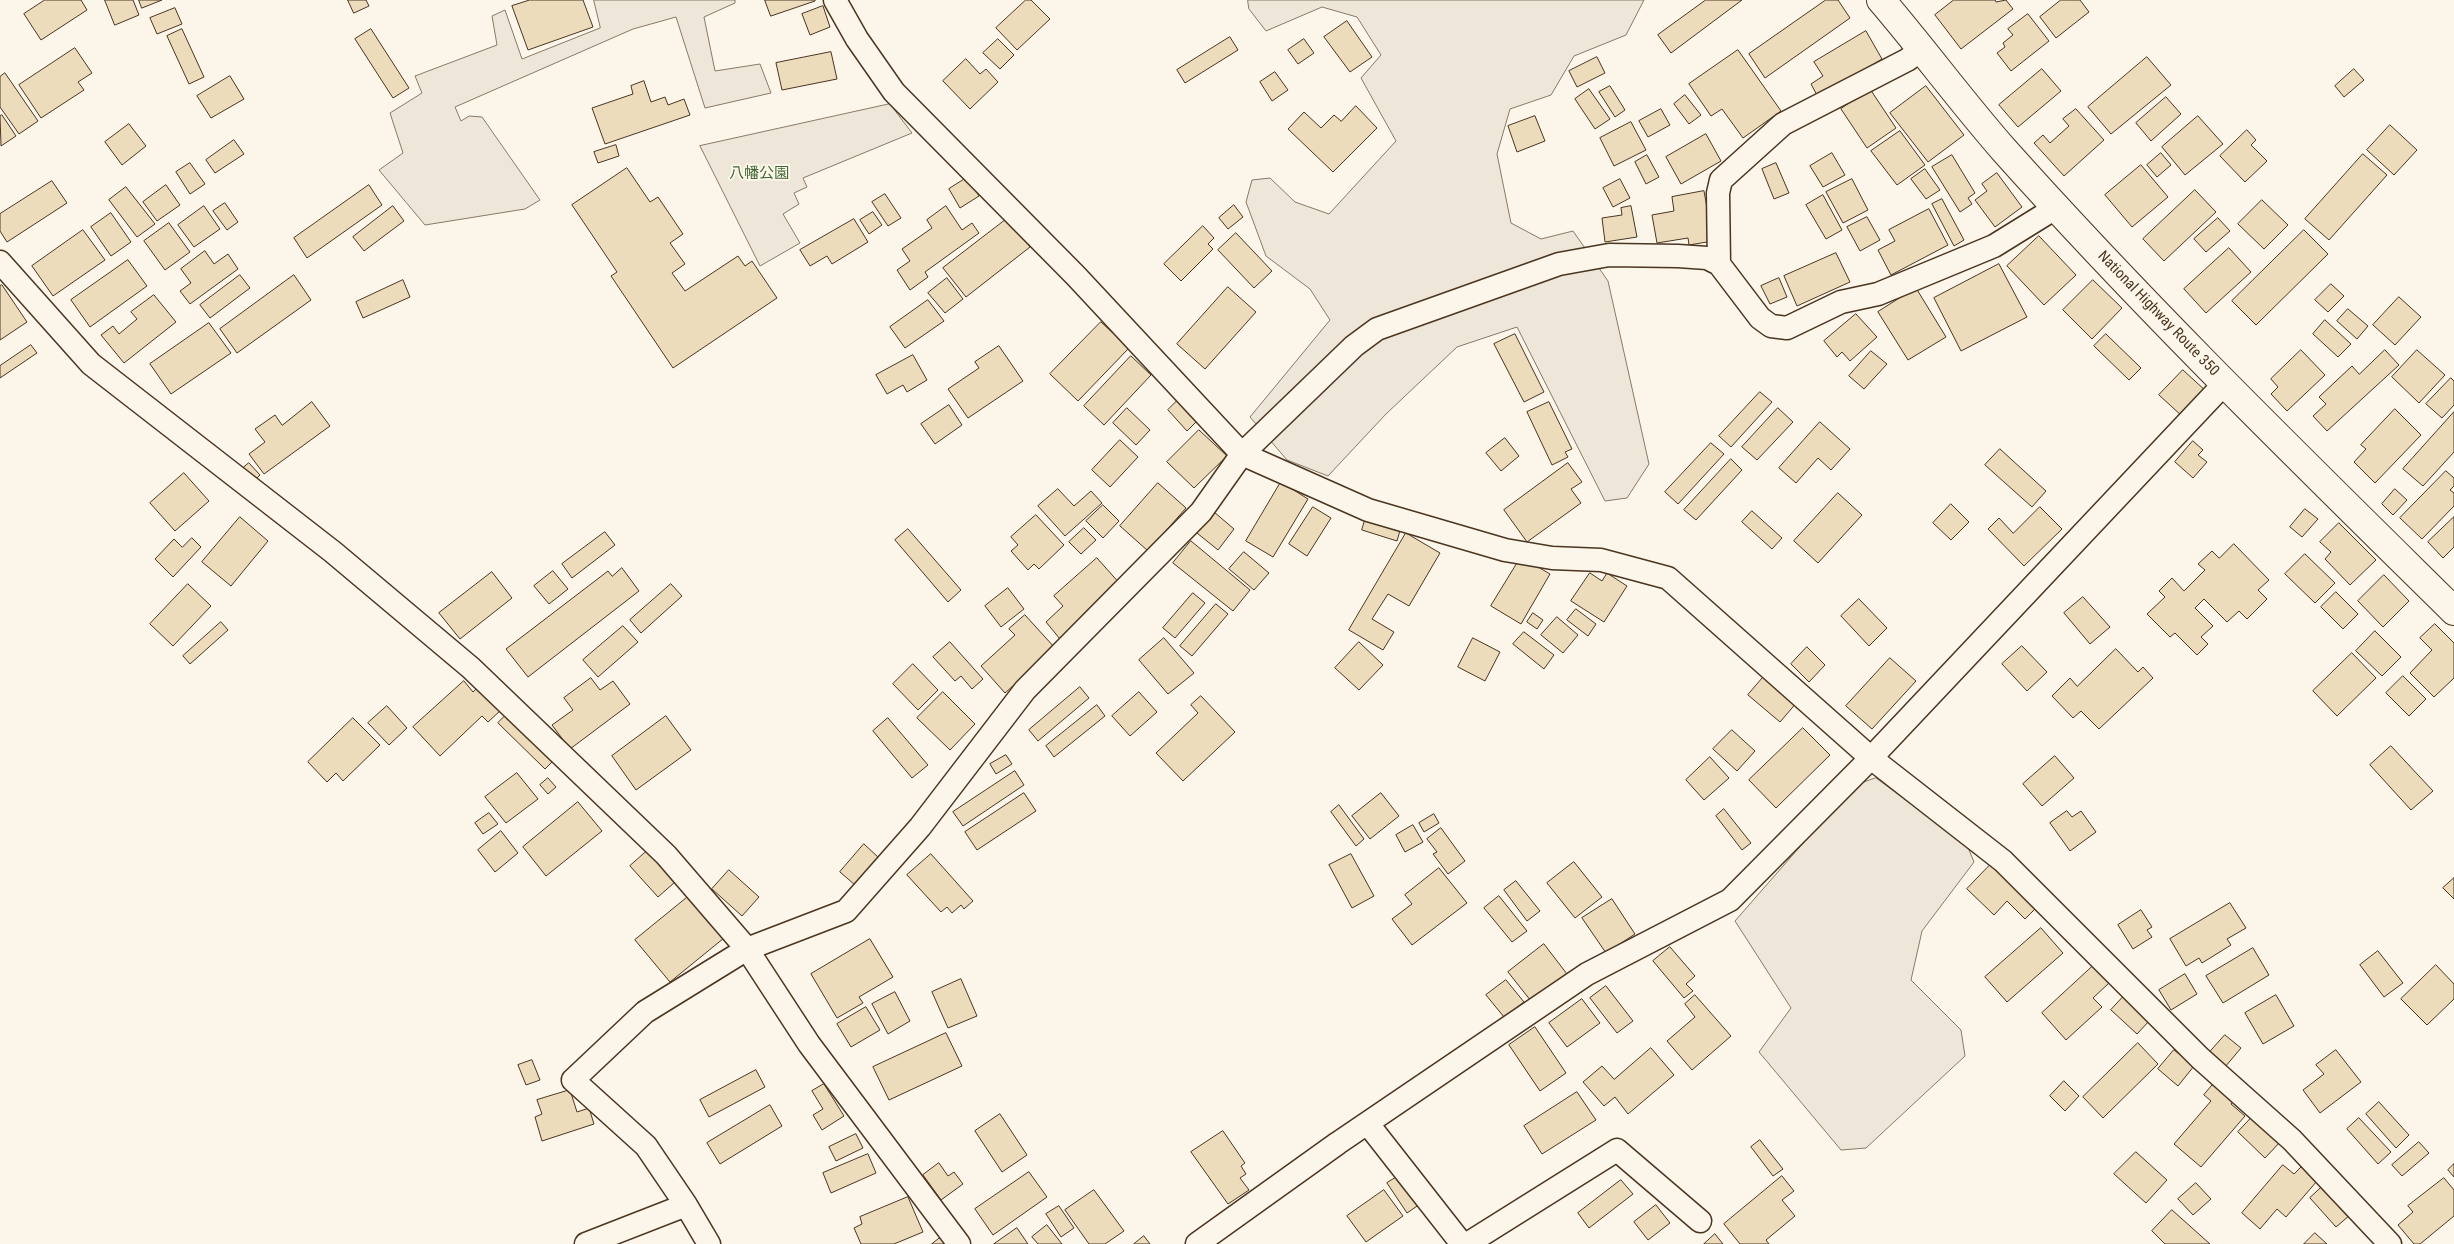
<!DOCTYPE html>
<html>
<head>
<meta charset="utf-8">
<style>
	body { margin:0 }
	canvas { display:block; background:#fbf6e9 }
</style>
</head>
<body>
<canvas width="2454" height="1244"></canvas>
<script>
const g = document.querySelector('canvas').getContext('2d');
g.lineJoin = 'round';
function paint(path, color) { g.fillStyle = color; g.fill(path, 'evenodd'); }
function stroke(path, color, width, dash) { g.strokeStyle = color; g.lineWidth = width; g.lineCap = dash ? 'butt' : 'round'; g.setLineDash(dash || []); g.stroke(path); }
function write(font, color, halo, rows, align = 'center') {
  g.font = font + ' "Roboto Condensed","Noto Sans JP",sans-serif'; g.lineWidth = 4; g.setLineDash([]); g.textBaseline = 'middle'; g.strokeStyle = halo; g.fillStyle = color; for (const [text, x, y, turn = 0] of rows) {
    g.save(); g.translate(x, y); g.rotate((+turn || 0) * Math.PI / 180); g.textAlign = isNaN(turn) ? turn : align; if (halo) g.strokeText(text, 0, 0); g.fillText(text, 0, 0); g.restore();
  }
}
const green = new Path2D(`
	M594,0H735V3L704,17L715,71L760,64L771,93L705,108L676,17L633,29L455,107L461,121L469,116L482,117L540,200L525,209L425,225L379,170L403,153L390,113L422,93L415,76L497,45L492,16L505,10L522,59L600,28Z
	M1248,0H1644L1626,35L1574,56L1551,95L1510,109L1497,154L1511,223L1541,239L1573,231L1608,281L1649,464L1627,498L1605,501L1517,327L1457,347L1386,414L1328,476L1287,460L1250,417L1330,320L1310,289L1266,256L1246,202L1252,180L1270,178L1295,202L1329,214L1396,141L1361,78L1381,55L1357,17L1322,7L1266,31L1249,9Z
	M890,104L912,133L803,178L807,187L794,193L799,204L783,214L800,243L760,266L700,146Z
	M1876,778L1967,845L1974,862L1922,931L1911,980L1961,1030L1965,1056L1866,1148L1841,1150L1759,1052L1791,1008L1735,921L1853,786Z`);
const building = new Path2D(`
	M45,0H81L87,10L41,40L24,14Z
	M105,0H133L139,15L115,25Z
	M139,0H162L142,8Z
	M348,0H366L369,6L354,13Z
	M530,0H583L593,27L528,50L512,6Z
	M765,0H815V1L771,16Z
	M1026,0H1031L1050,19L1017,50L996,28Z
	M1706,0H1742L1671,53L1658,35Z
	M1826,0H1838L1850,18L1765,78L1749,54Z
	M1954,0H1995L1996,2L2006,0L2013,9L1961,49L1935,15Z
	M2061,0H2080L2089,12L2056,38L2040,17Z
	M823,6L830,27L810,35L802,14Z
	M175,8L182,24L157,34L150,18Z
	M2028,14L2049,41L2011,71L1997,53L2005,47L2003,43L2013,35L2008,29Z
	M1347,21L1372,57L1350,72L1324,37Z
	M182,29L204,77L189,84L167,36Z
	M371,29L409,88L393,98L355,39Z
	M1866,31L1882,59L1818,97L1811,84L1823,76L1814,62Z
	M1230,37L1238,50L1185,83L1177,70Z
	M998,39L1014,55L1000,69L983,53Z
	M1304,39L1314,53L1298,64L1288,50Z
	M75,48L92,73L78,82L84,90L41,118L19,85Z
	M1738,50L1781,111L1743,138L1722,109L1711,116L1689,84Z
	M831,52L837,79L782,90L776,63Z
	M1597,57L1605,73L1577,87L1569,71Z
	M2147,57L2171,85L2111,134L2088,107Z
	M966,59L980,74L986,69L998,82L970,109L943,81Z
	M2042,69L2061,91L2018,127L1999,105Z
	M2354,69L2364,80L2344,97L2335,86Z
	M1275,72L1288,90L1272,101L1260,82Z
	M5,73L38,121L19,134L0,107V77Z
	M230,76L244,99L211,118L197,96Z
	M644,81L651,102L665,97L668,105L684,99L690,115L605,144L592,108L633,94L631,86Z
	M1610,86L1625,110L1615,117L1599,92Z
	M1926,86L1964,135L1928,162L1890,113Z
	M1589,89L1610,119L1595,129L1575,99Z
	M1870,89L1896,128L1867,148L1841,109Z
	M1685,95L1701,115L1689,124L1674,104Z
	M2166,97L2181,114L2151,141L2136,123Z
	M1356,106L1377,128L1333,172L1288,129L1304,112L1321,128L1334,115L1341,121Z
	M1661,109L1670,125L1648,137L1639,121Z
	M2076,109L2104,140L2064,176L2034,143L2043,135L2050,143L2069,126L2063,119Z
	M2,115L16,136L1,146L0,116Z
	M1535,116L1545,141L1517,152L1508,126Z
	M2198,116L2223,144L2185,175L2162,147Z
	M1631,122L1646,150L1614,166L1600,138Z
	M129,124L146,146L122,165L105,142Z
	M2390,125L2417,150L2394,175L2367,150Z
	M2247,130L2256,140L2251,145L2267,161L2245,182L2220,156Z
	M1900,131L1925,165L1897,185L1871,151Z
	M1706,134L1721,161L1681,184L1666,157Z
	M234,140L244,154L215,173L206,160Z
	M616,145L619,156L598,163L594,152Z
	M1832,153L1845,175L1823,187L1810,166Z
	M2161,153L2171,165L2157,177L2147,165Z
	M2363,154L2387,175L2329,240L2305,219Z
	M1647,155L1659,177L1646,184L1635,162Z
	M1952,155L1975,193L1968,198L1972,204L1960,212L1932,167Z
	M190,163L205,184L190,194L176,172Z
	M1776,163L1789,193L1774,199L1762,169Z
	M2141,165L2168,197L2132,227L2105,195Z
	M627,168L650,202L658,197L683,234L670,243L685,264L672,273L685,291L738,256L745,266L752,261L777,298L673,368L611,276L617,272L572,205Z
	M1925,169L1940,190L1926,199L1911,179Z
	M1997,173L2022,207L1995,227L1975,200L1987,191L1982,184Z
	M968,177L979,196L960,208L949,189Z
	M1620,179L1630,198L1613,207L1603,188Z
	M1852,179L1868,210L1843,223L1826,192Z
	M52,181L67,203L7,242L0,231V214Z
	M166,185L180,205L157,221L143,202Z
	M369,185L382,205L307,258L294,238Z
	M126,187L155,224L137,237L109,200Z
	M2195,190L2216,212L2164,261L2143,239Z
	M1704,191L1713,241L1689,245L1688,238L1657,243L1652,215L1674,211L1672,197Z
	M885,194L901,218L888,226L872,202Z
	M1823,195L1842,230L1826,239L1806,205Z
	M1942,199L1964,240L1954,246L1932,204Z
	M2262,200L2288,225L2264,249L2238,224Z
	M225,203L238,222L227,230L213,211Z
	M1234,205L1243,217L1228,229L1219,218Z
	M204,206L220,229L194,247L178,225Z
	M393,206L404,221L364,251L353,237Z
	M946,206L962,230L972,223L979,233L925,272L928,277L910,290L897,270L910,261L902,249L932,228L927,220Z
	M1631,206L1637,237L1605,242L1602,218L1622,215L1621,208Z
	M1929,209L1948,245L1891,275L1878,250L1895,241L1889,230Z
	M873,212L882,225L869,234L860,220Z
	M111,213L131,242L111,256L91,227Z
	M1867,217L1880,240L1860,251L1847,227Z
	M1008,218L1030,247L966,297L943,268Z
	M2218,218L2230,231L2206,252L2194,239Z
	M854,219L868,242L832,264L827,256L810,266L800,250Z
	M169,223L190,252L165,270L144,241Z
	M1203,226L1214,238L1208,244L1213,249L1181,281L1164,264Z
	M83,230L105,260L53,296L32,266Z
	M2304,230L2328,254L2256,325L2232,301Z
	M1236,233L1272,271L1254,288L1218,250Z
	M2039,236L2076,275L2044,305L2007,266Z
	M2229,248L2251,272L2206,313L2184,289Z
	M205,251L214,264L228,254L238,269L190,304L180,291L191,283L181,269Z
	M1836,253L1850,282L1797,306L1784,276Z
	M128,260L147,286L90,327L71,300Z
	M1999,264L2027,317L1961,351L1934,298Z
	M240,275L250,288L210,318L200,305Z
	M294,275L311,300L237,353L220,329Z
	M947,278L963,299L945,313L928,293Z
	M1779,278L1787,297L1770,304L1761,286Z
	M403,280L410,297L363,318L356,302Z
	M2093,280L2122,308L2092,339L2063,310Z
	M2331,284L2344,296L2328,312L2315,300Z
	M2,285L27,322L0,340V286Z
	M1228,287L1256,312L1205,369L1177,344Z
	M1916,288L1946,337L1908,360L1878,312Z
	M154,295L176,322L124,363L101,335L113,326L119,334L137,319L131,312Z
	M2399,297L2421,317L2395,345L2373,325Z
	M928,300L944,321L905,348L890,327Z
	M2348,309L2368,326L2357,339L2337,321Z
	M1856,314L1877,337L1850,361L1842,352L1837,357L1824,341Z
	M2325,320L2351,344L2338,357L2313,334Z
	M1101,322L1129,348L1078,401L1050,374Z
	M209,323L231,353L171,394L150,364Z
	M1515,334L1544,392L1524,402L1494,344Z
	M2106,334L2141,368L2129,380L2094,346Z
	M31,345L37,353L0,378V366Z
	M999,346L1023,381L968,418L948,389L979,368L975,362Z
	M2301,350L2325,375L2287,411L2271,394L2278,387L2271,379Z
	M2385,350L2399,365L2327,431L2313,416L2326,404L2319,397L2352,366L2359,374Z
	M2417,350L2445,375L2419,403L2392,377Z
	M1871,351L1887,364L1864,389L1849,376Z
	M913,355L927,380L907,392L903,385L887,394L876,375Z
	M1131,356L1151,375L1104,425L1084,406Z
	M2183,370L2207,392L2183,417L2159,395Z
	M2451,378L2454,381V405L2442,418L2426,404Z
	M1760,392L1772,402L1731,447L1719,436Z
	M1177,401L1196,422L1187,431L1168,410Z
	M312,402L330,426L264,474L249,454L265,442L255,429L275,415L282,425Z
	M1549,402L1572,449L1565,452L1568,457L1552,465L1527,412Z
	M949,405L962,425L935,444L921,424Z
	M1127,408L1150,430L1136,445L1113,423Z
	M1778,408L1793,422L1757,460L1742,447Z
	M2395,409L2421,435L2375,483L2354,462L2366,449L2361,445Z
	M2454,412V452L2423,486L2403,469Z
	M1820,422L1850,449L1831,470L1818,458L1796,483L1779,468Z
	M1199,430L1227,456L1194,488L1167,462Z
	M1505,438L1519,456L1501,471L1486,453Z
	M1120,440L1138,457L1110,487L1092,470Z
	M2193,441L2203,450L2198,455L2207,462L2193,478L2175,462Z
	M1711,443L1724,454L1678,504L1665,492Z
	M2000,449L2046,491L2032,507L1985,465Z
	M1731,459L1742,470L1696,520L1684,510Z
	M249,463L260,475L253,482L242,469Z
	M1568,463L1582,482L1571,489L1581,503L1527,542L1504,510Z
	M2446,471L2454,478V486L2450,490L2454,493V506L2422,539L2400,518Z
	M184,473L209,501L175,531L150,503Z
	M1281,482L1308,499L1273,557L1246,541Z
	M1158,483L1186,508L1148,551L1120,526Z
	M1058,489L1074,506L1091,491L1102,503L1065,536L1038,506Z
	M2395,489L2407,500L2393,515L2382,504Z
	M1838,493L1862,515L1818,563L1794,541Z
	M1951,504L1969,522L1951,540L1933,523Z
	M1103,505L1119,521L1103,538L1086,521Z
	M1313,507L1331,518L1307,556L1289,544Z
	M2040,507L2062,529L2024,566L1988,529L1999,518L2013,533Z
	M2305,509L2318,519L2302,537L2290,527Z
	M1752,511L1782,538L1772,549L1742,522Z
	M1214,512L1234,529L1218,550L1197,533Z
	M1036,515L1064,545L1039,569L1034,564L1028,570L1011,551L1018,545L1011,537Z
	M240,517L268,541L231,586L202,562Z
	M1366,517L1401,527L1397,541L1362,530Z
	M2454,517V547L2443,558L2428,542Z
	M2339,523L2376,560L2350,585L2325,559L2331,552L2320,542Z
	M1084,528L1096,540L1081,554L1069,542Z
	M908,529L961,590L948,602L895,540Z
	M605,532L615,545L572,578L562,564Z
	M1406,533L1440,553L1409,606L1388,594L1372,619L1394,632L1383,650L1349,630Z
	M192,538L201,547L173,577L155,559L174,539L182,547Z
	M1191,541L1250,590L1233,611L1173,563Z
	M2234,544L2269,580L2258,590L2267,599L2247,619L2239,611L2227,622L2204,599L2195,608L2213,626L2201,637L2208,644L2197,655L2175,633L2170,637L2147,614L2165,597L2159,591L2172,578L2184,591L2205,570L2198,564L2212,551L2219,558Z
	M1244,552L1269,573L1254,590L1229,569Z
	M2305,554L2335,583L2315,603L2285,574Z
	M1521,557L1550,574L1521,624L1491,606Z
	M1097,558L1121,585L1060,639L1046,622L1063,606L1054,596Z
	M622,568L639,591L528,677L506,649L608,571L612,576Z
	M553,571L568,589L549,604L534,586Z
	M492,572L512,598L460,639L439,613Z
	M1590,573L1602,581L1607,573L1627,586L1604,622L1571,601Z
	M2384,575L2409,601L2383,627L2358,601Z
	M188,584L211,606L173,646L150,624Z
	M671,584L682,596L641,633L630,620Z
	M1008,588L1024,609L1001,627L985,606Z
	M2336,592L2358,614L2343,629L2321,607Z
	M1193,593L1205,603L1175,638L1163,628Z
	M2083,597L2110,627L2090,644L2064,613Z
	M1859,599L1887,628L1869,646L1841,616Z
	M1216,604L1228,614L1192,656L1180,646Z
	M1576,609L1596,624L1588,636L1567,620Z
	M1533,613L1543,620L1537,629L1527,622Z
	M1025,615L1055,648L1005,693L981,666L1015,635L1009,629Z
	M1557,617L1578,635L1563,653L1541,635Z
	M221,622L228,630L190,664L183,656Z
	M2435,624L2454,643V678L2434,697L2410,673L2432,650L2420,638Z
	M623,626L638,642L598,677L583,660Z
	M2375,631L2401,657L2382,676L2356,651Z
	M1524,632L1554,655L1544,669L1513,644Z
	M1164,638L1194,673L1168,694L1139,660Z
	M1473,638L1500,652L1485,681L1458,667Z
	M950,642L983,679L972,689L961,676L955,681L933,657Z
	M1359,642L1383,665L1359,690L1335,668Z
	M2022,646L2047,672L2027,691L2002,664Z
	M1807,647L1825,665L1809,682L1791,664Z
	M2116,649L2138,672L2143,667L2153,678L2099,729L2081,711L2073,718L2052,696L2070,678L2077,686Z
	M2352,653L2376,678L2337,716L2313,691Z
	M1890,658L1916,681L1872,729L1846,706Z
	M913,664L938,690L918,710L893,684Z
	M1766,674L1798,701L1780,722L1748,695Z
	M2403,676L2426,699L2409,716L2386,693Z
	M591,678L600,690L613,681L630,704L570,749L552,725L573,710L564,698Z
	M464,681L473,692L479,686L501,710L488,722L482,716L440,756L413,727Z
	M1080,687L1089,698L1038,741L1029,730Z
	M943,692L975,724L950,750L917,718Z
	M1139,692L1157,712L1130,736L1112,716Z
	M1201,696L1235,732L1183,781L1156,753L1198,713L1191,705Z
	M1097,705L1105,716L1054,757L1046,746Z
	M387,706L407,728L389,745L368,723Z
	M507,714L554,760L545,769L498,723Z
	M666,716L691,750L636,790L612,756Z
	M353,718L380,745L343,781L336,773L327,782L308,762Z
	M888,718L928,765L912,778L873,731Z
	M1803,728L1830,755L1776,808L1749,780Z
	M1732,730L1755,751L1737,771L1713,749Z
	M2391,746L2433,791L2411,810L2370,765Z
	M1006,755L1012,764L996,774L990,764Z
	M2055,756L2074,778L2042,806L2023,784Z
	M1710,757L1729,778L1704,800L1686,780Z
	M1015,771L1024,785L963,826L953,812Z
	M517,773L538,799L506,823L485,797Z
	M548,778L556,787L548,794L540,785Z
	M1024,793L1036,811L977,850L965,832Z
	M1381,793L1399,816L1370,839L1352,816Z
	M578,802L602,831L546,876L523,847Z
	M1339,805L1364,839L1356,846L1331,812Z
	M1724,809L1751,843L1742,850L1716,816Z
	M2067,811L2072,817L2081,811L2096,832L2070,851L2050,823Z
	M489,813L498,824L483,834L475,823Z
	M1434,814L1439,823L1424,832L1419,823Z
	M1413,825L1423,842L1405,852L1396,835Z
	M1441,828L1465,861L1448,874L1433,854L1437,852L1427,839Z
	M501,831L518,853L495,872L478,850Z
	M864,844L879,858L855,885L840,872Z
	M647,851L675,882L658,897L630,866Z
	M931,854L973,901L964,909L961,905L952,913L947,907L941,912L907,875Z
	M1351,854L1374,896L1352,908L1329,865Z
	M1574,862L1602,897L1575,918L1547,883Z
	M1991,864L2037,907L2025,919L2007,901L1994,915L1967,889Z
	M1439,868L1467,903L1412,945L1392,919L1412,904L1405,895Z
	M729,870L759,897L742,916L712,889Z
	M2454,878V899L2443,888Z
	M1516,881L1540,911L1527,921L1504,890Z
	M689,896L724,938L670,982L635,940Z
	M1499,896L1527,931L1512,942L1484,908Z
	M1612,899L1635,934L1606,953L1582,918Z
	M2230,903L2246,928L2227,939L2231,945L2202,963L2199,958L2186,966L2170,939Z
	M2141,910L2152,927L2147,930L2152,937L2133,949L2118,925Z
	M2041,928L2063,953L2007,1002L1985,977Z
	M870,939L893,977L859,997L863,1003L837,1018L811,974Z
	M1544,944L1567,974L1531,1001L1508,972Z
	M1670,947L1695,976L1686,984L1693,991L1684,998L1653,961Z
	M2253,948L2269,975L2223,1003L2206,976Z
	M2378,951L2403,983L2384,997L2360,965Z
	M2436,965L2454,984V999L2427,1025L2401,999Z
	M2093,966L2109,983L2093,998L2102,1007L2066,1040L2042,1013Z
	M2185,974L2197,994L2171,1010L2159,990Z
	M961,979L977,1016L948,1028L932,992Z
	M1506,980L1524,1002L1504,1017L1486,995Z
	M1606,986L1633,1021L1617,1033L1590,998Z
	M895,992L910,1021L888,1034L872,1004Z
	M1695,995L1731,1036L1692,1070L1667,1041L1695,1017L1685,1004Z
	M2276,995L2294,1026L2263,1044L2245,1013Z
	M2124,996L2150,1020L2137,1034L2111,1010Z
	M1582,999L1600,1023L1567,1047L1549,1023Z
	M866,1007L880,1030L851,1047L837,1024Z
	M1535,1027L1566,1073L1540,1091L1509,1045Z
	M946,1033L962,1066L889,1100L873,1067Z
	M2225,1035L2241,1048L2225,1067L2209,1053Z
	M2138,1043L2158,1064L2103,1118L2083,1097Z
	M1651,1048L1674,1075L1628,1114L1615,1097L1604,1106L1583,1082L1602,1066L1614,1079Z
	M2174,1050L2194,1066L2178,1086L2158,1069Z
	M2336,1050L2361,1082L2320,1113L2303,1090L2324,1074L2316,1065Z
	M532,1060L540,1080L526,1085L518,1065Z
	M756,1070L765,1087L709,1117L700,1100Z
	M2064,1081L2079,1096L2065,1111L2050,1096Z
	M2215,1082L2235,1099L2231,1104L2245,1116L2201,1167L2174,1144L2211,1101L2204,1095Z
	M824,1084L844,1116L822,1130L813,1115L823,1109L812,1091Z
	M570,1090L577,1112L589,1108L594,1124L542,1141L535,1117L542,1114L537,1100Z
	M1577,1092L1596,1120L1542,1154L1524,1126Z
	M2379,1102L2409,1135L2396,1148L2366,1114Z
	M770,1105L782,1126L720,1164L707,1143Z
	M1000,1114L1027,1155L1002,1172L975,1131Z
	M2254,1115L2281,1141L2265,1158L2238,1132Z
	M2359,1118L2391,1152L2378,1164L2347,1129Z
	M1223,1131L1245,1163L1241,1166L1246,1174L1240,1178L1249,1190L1228,1204L1191,1152Z
	M856,1134L863,1148L836,1161L829,1147Z
	M1760,1140L1783,1169L1773,1176L1751,1147Z
	M2419,1142L2429,1153L2402,1176L2392,1165Z
	M2136,1152L2167,1180L2146,1203L2114,1174Z
	M868,1154L876,1173L831,1193L823,1173Z
	M939,1163L948,1176L954,1172L963,1184L941,1200L923,1175Z
	M2454,1164V1177L2448,1170Z
	M2283,1165L2294,1174L2301,1167L2317,1181L2286,1217L2277,1209L2260,1229L2242,1213Z
	M1029,1172L1047,1197L993,1235L975,1209Z
	M1400,1175L1420,1204L1407,1213L1387,1183Z
	M1782,1176L1794,1191L1782,1200L1795,1216L1766,1240L1769,1244H1740L1724,1224Z
	M2444,1178L2454,1190V1216L2420,1244H2414L2398,1225L2413,1212L2408,1206Z
	M1621,1180L1633,1194L1589,1228L1578,1213Z
	M2196,1183L2211,1199L2193,1215L2178,1199Z
	M2324,1185L2350,1215L2336,1227L2310,1198Z
	M1094,1190L1124,1231L1105,1244H1089L1065,1210Z
	M1384,1190L1403,1216L1366,1242L1347,1216Z
	M908,1197L923,1232L894,1244H861L854,1228L862,1224L860,1217Z
	M1656,1205L1670,1223L1648,1240L1634,1222Z
	M1059,1206L1074,1228L1061,1237L1046,1214Z
	M2172,1210L2210,1244H2165L2152,1231Z
	M1047,1225L1062,1244H1038L1032,1237Z
	M1017,1228L1028,1244H994Z
	M2315,1233L2327,1244H2304Z
	M1715,1234L1723,1244H1704Z
	M1144,1236L1150,1244H1134Z
	M941,1237L946,1244H932Z`);
const minor = new Path2D(`
	M835,0L857,39L894,92L1076,276L1242,454L1368,510L1505,550L1552,558L1601,560L1668,578L1871,758L2003,861L2200,1058L2292,1140L2390,1244
	M0,262L91,364L333,552L471,668L666,855L747,949L809,1044L959,1244
	M1719,264L1718,193L1721,180L1783,124L1907,60L1921,50
	M1368,1124L1462,1244
	M586,1244L686,1205
	M709,1244L686,1205L646,1146L573,1080L645,1012L747,949L846,911L920,827L1025,690L1201,512L1242,454L1354,346L1377,329L1559,264L1609,255L1678,256L1707,258L1719,264L1760,318L1771,326L1787,328L1841,302L1878,294L1994,246L2057,207
	M1197,1244L1338,1143L1587,974L1730,900L1871,758L2224,384
	M1467,1244L1617,1150L1700,1221`);
const trunk = new Path2D(`
	M1881,0C1923,49 1961,101 2004,150C2147,310 2301,460 2454,611`);
const parkNames = [
	["八幡公園",759,174]
];
const streetNames = [
	["National Highway Route 350",2158,314,46]
];
paint(green, '#ede6d9');
stroke(green, '#887966', 1);
paint(building, '#ecdcbc');
stroke(building, '#4a3520', 1);
stroke(minor, '#4a3520', 25);
stroke(trunk, '#4a3520', 30);
stroke(minor, '#fbf6e9', 22);
stroke(trunk, '#fbf6e9', 28);
write('15px', '#436837', '#fbf6e9', parkNames);
write('15px', '#4a3520', '#fbf6e9', streetNames);
</script>
</body>
</html>
